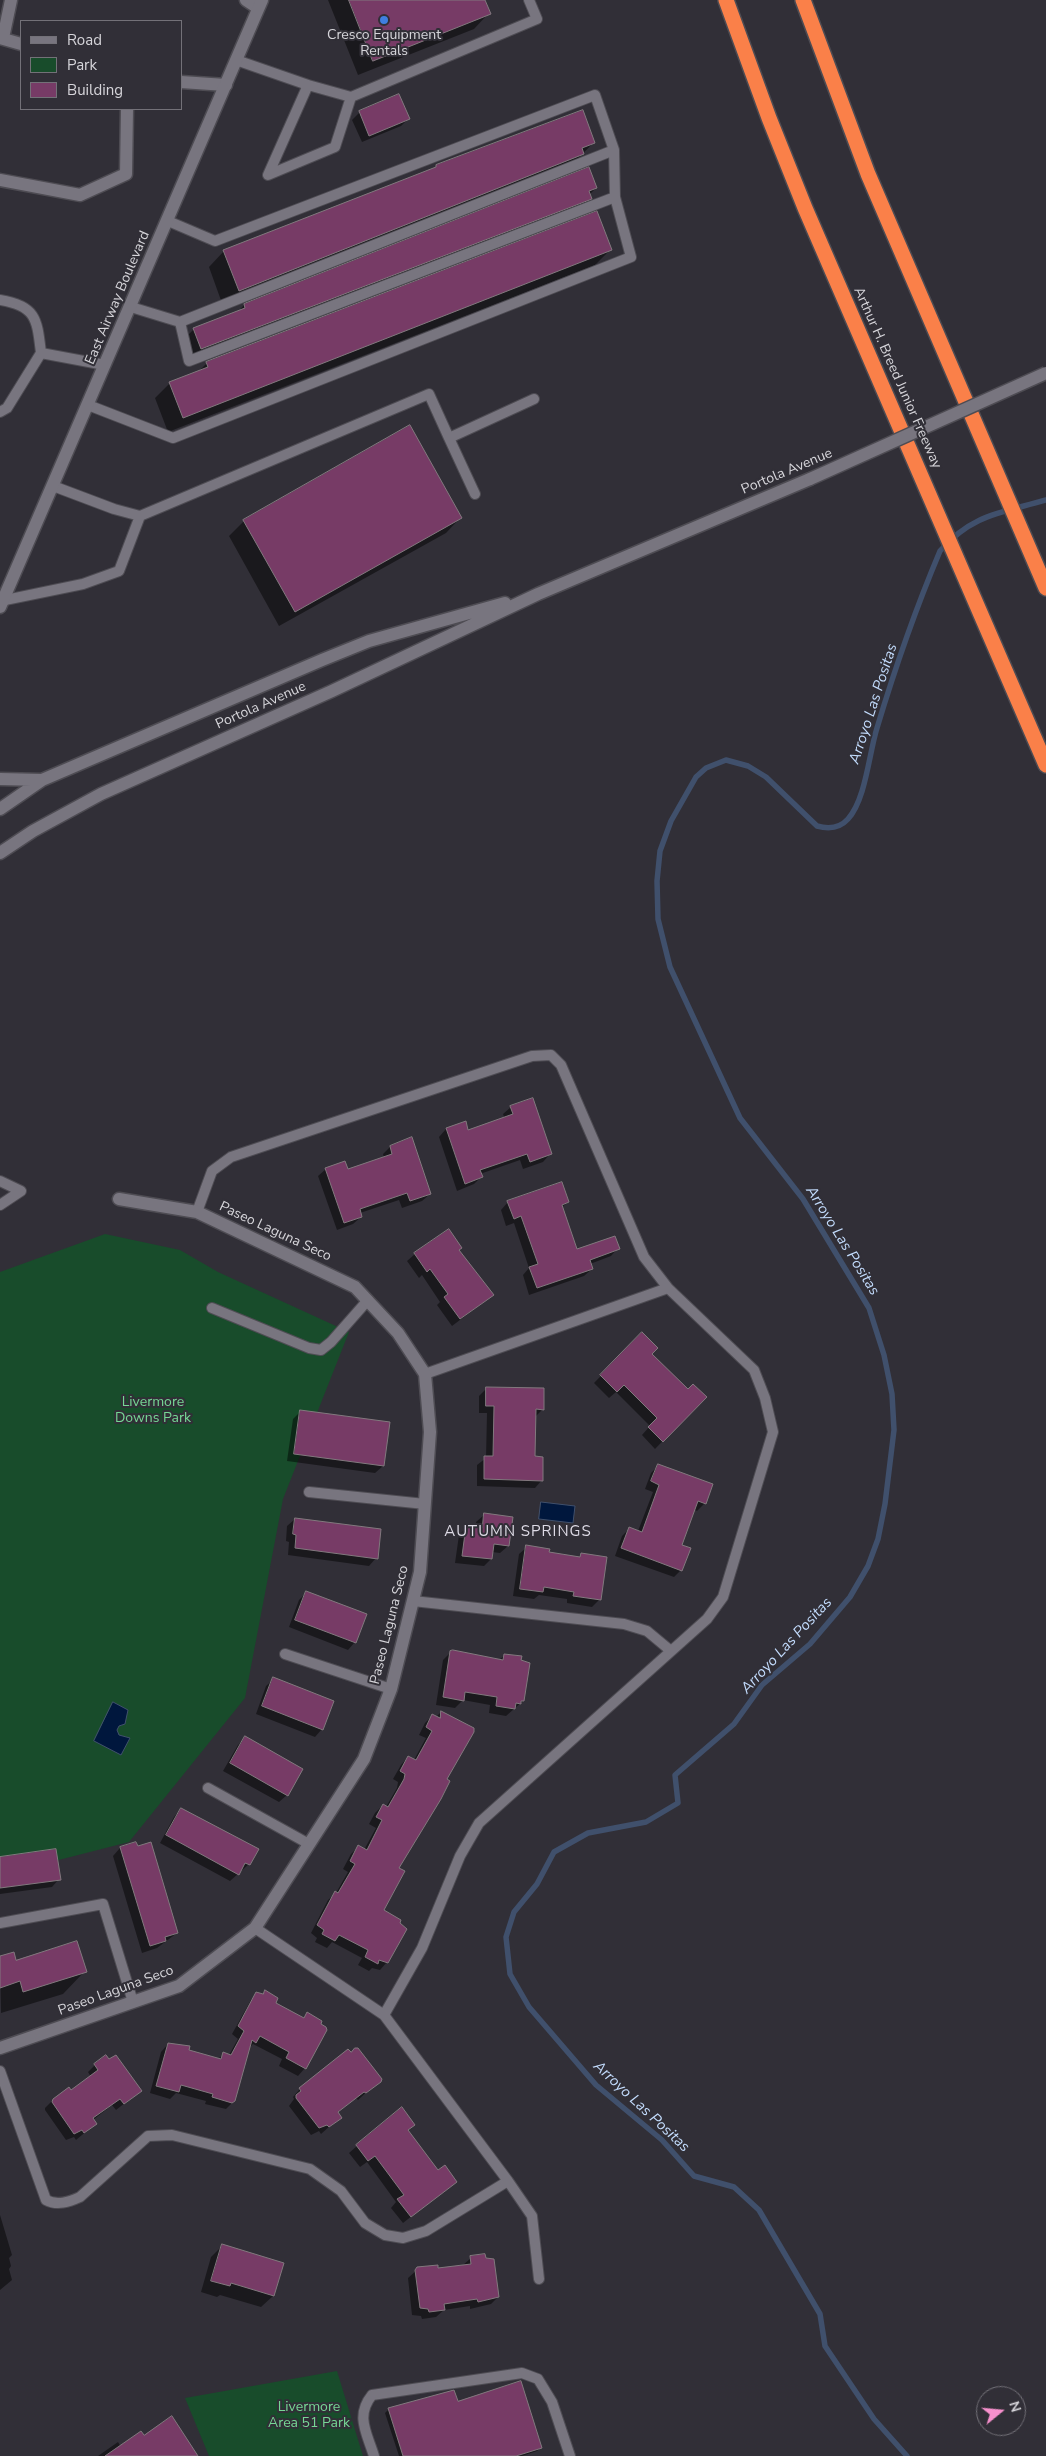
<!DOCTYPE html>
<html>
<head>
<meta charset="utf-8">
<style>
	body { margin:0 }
	#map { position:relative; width:1046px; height:2456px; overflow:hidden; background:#312f37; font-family:"Nunito Sans",sans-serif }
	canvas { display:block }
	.legend { position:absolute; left:20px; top:20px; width:162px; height:90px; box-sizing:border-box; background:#312f37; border:1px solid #737178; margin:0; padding:6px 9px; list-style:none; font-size:15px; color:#d6d5da }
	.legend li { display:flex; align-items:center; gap:10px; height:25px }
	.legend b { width:25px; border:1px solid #737178 }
	.north { position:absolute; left:976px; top:2386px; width:50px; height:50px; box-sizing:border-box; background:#312f37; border:1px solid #737178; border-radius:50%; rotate:73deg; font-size:14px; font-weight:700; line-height:20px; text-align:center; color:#d6d5da }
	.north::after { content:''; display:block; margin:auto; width:18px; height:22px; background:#f790cd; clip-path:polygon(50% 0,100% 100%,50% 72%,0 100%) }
</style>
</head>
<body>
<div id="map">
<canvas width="1046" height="2456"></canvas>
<ul class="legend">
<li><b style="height:6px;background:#78757f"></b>Road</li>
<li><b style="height:14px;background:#184c2b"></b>Park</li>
<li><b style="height:14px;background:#773b66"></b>Building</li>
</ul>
<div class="north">N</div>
</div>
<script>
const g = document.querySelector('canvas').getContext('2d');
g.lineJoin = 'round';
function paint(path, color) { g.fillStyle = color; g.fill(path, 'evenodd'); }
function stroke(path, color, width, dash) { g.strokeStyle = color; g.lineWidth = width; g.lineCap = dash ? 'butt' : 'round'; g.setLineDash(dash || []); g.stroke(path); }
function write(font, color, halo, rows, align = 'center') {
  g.font = font + ' "Nunito Sans",sans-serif'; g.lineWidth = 4; g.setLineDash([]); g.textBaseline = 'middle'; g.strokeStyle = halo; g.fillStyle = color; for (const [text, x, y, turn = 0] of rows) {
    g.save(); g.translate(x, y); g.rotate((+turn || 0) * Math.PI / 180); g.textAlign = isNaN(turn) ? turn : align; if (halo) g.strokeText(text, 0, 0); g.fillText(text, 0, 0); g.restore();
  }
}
const green = new Path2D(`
	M105,1234L180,1250L218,1272L349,1332L283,1499L245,1698L129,1842L0,1875V1272Z
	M337,2371L363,2456H209L185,2398Z`);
const water = new Path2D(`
	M541,1502L575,1506L573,1523L539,1519Z
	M113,1702L128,1710L125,1724L119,1726L117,1730L119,1735L130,1738L121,1755L94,1741Z`);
const shadow = new Path2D(`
	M328,0H484L489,13L474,29L358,75Z
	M360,112L408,119L401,126L362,142L352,120Z
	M594,142L568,169L223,306L209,267L224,251L433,170L436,167Z
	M589,169L596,188L589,195L590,198L579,210L190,360L182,341L194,329L238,312L244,305Z
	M610,250L595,265L168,432L155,398L170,383L198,372L207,363Z
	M461,517L446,533L279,626L229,536L244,521Z
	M511,1107L550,1154L543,1162L523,1169L520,1160L480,1174L481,1177L474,1184L457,1191L439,1137L446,1129L465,1123L468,1131L505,1119L503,1114Z
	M390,1147L430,1194L422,1201L402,1208L399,1200L360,1213L361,1217L353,1224L337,1230L318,1176L326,1169L347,1170L384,1158L383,1154Z
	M508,1202H568L561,1208L576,1251L618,1248L611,1256L590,1264L592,1269L584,1276L529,1295L523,1275L529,1268L514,1223L506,1226L501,1210Z
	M458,1250L493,1295L452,1326L437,1305L440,1302L422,1275L419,1278L407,1261L415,1254Z
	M642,1334L650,1354L688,1391L705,1397L655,1449L642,1435L650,1426L616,1392L609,1398L594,1383Z
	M487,1388L543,1409L535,1417L533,1458L542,1480L535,1488L477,1486V1465L486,1458L487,1413H479V1396Z
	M300,1412L383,1466L375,1473L287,1461L293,1419Z
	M659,1465L705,1503L697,1511L694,1509L680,1546L681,1570L674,1577L615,1556L622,1536L630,1528L638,1531L653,1492L645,1489L651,1473Z
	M484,1515L508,1546L500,1553L492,1552L491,1559L484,1566L455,1563L459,1535L466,1528L476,1529V1522Z
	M295,1519L376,1558L369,1566L288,1555L289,1542L286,1541L287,1526Z
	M527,1547L548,1553L578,1558L581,1555L600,1599L592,1607L567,1603V1599L539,1595L534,1599L513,1596L519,1554Z
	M307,1592L355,1642L348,1650L289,1627L299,1600Z
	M451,1652L498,1661L505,1655L520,1661L523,1701L506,1716L489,1713L490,1705L463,1700L455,1708L436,1705L443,1660Z
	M274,1679L322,1729L315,1737L256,1714L266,1686Z
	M441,1712L473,1729L397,1868L382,1911L387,1962L380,1970L372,1968L369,1971L358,1965L362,1958L332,1942L327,1948L315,1942L317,1938L311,1933L328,1900L336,1893L348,1872L343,1869L351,1854L358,1847L364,1850L376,1828L369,1824L375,1813L383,1805L386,1807L397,1788L398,1782L393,1779L401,1765L408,1757L414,1760L426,1738L419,1735L425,1723L433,1715L436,1717Z
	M245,1738L287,1795L279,1802L223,1771L238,1745Z
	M181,1809L249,1864L230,1881L160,1843L174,1817Z
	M120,1848L177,1933L157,1948L142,1953L113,1856Z
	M0,1858L59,1879L52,1887L0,1894Z
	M0,1957L15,1962L85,1971L63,1994L1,2013Z
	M265,1992L274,2004L302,2019L307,2014L305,2068L298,2076L279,2066L282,2059L253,2044L248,2049L234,2101L226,2109L205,2104L206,2101L176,2093L170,2099L150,2093L161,2052L168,2044L218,2059L224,2054L229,2055L238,2039L232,2034L251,2000L259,1993L262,1995Z
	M95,2065L140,2091L116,2110L112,2105L93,2120L95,2124L76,2140L74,2137L66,2140L45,2110V2108L53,2100L71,2091L91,2077L88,2072Z
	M373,2086L358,2100L356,2098L337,2113L340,2117L321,2134L319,2131L311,2135L289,2106L294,2099L293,2097L300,2089Z
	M414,2124L407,2131L438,2172L455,2182L403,2223L391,2208L396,2202L367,2162L360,2167L349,2153L357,2146Z
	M0,2215L12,2255L9,2258L11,2266L9,2269L12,2280L0,2290Z
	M222,2246L282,2263L273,2296L261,2307L220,2295L217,2297L201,2292L211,2257Z
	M471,2258L498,2297L491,2304L470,2309V2306L444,2310L436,2317L422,2319L421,2316L412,2315L408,2278L418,2269L437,2270L463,2265Z
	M457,2402L540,2448L537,2451L522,2456H399L385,2413L389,2409Z
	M144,2436L196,2456H98L118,2442L121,2447Z`);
const stream = new Path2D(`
	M907,2456L874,2419L825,2346L820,2314L759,2210L734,2187L694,2176L662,2140L596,2085L529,2007L510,1974L506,1937L514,1912L537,1884L554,1852L588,1833L646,1822L678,1803L675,1775L734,1724L762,1685L810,1644L850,1597L868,1566L878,1539L885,1504L894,1430L892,1394L884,1355L869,1308L803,1199L740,1118L670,967L658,919L657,881L660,851L671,821L696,777L706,768L726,760L748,766L766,777L817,826C828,829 840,828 848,819C866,799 869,753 877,728C895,668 916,608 940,551C972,514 1001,513 1046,500`);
const building = new Path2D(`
	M349,0H485L491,14L373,61Z
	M399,94L410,119L369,136L359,111Z
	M583,110L595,143L582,148L584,154L239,291L223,250L436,167V165Z
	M589,167L597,188L589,191L592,199L201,349L193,328L245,308L244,304Z
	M597,211L612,250L183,418L169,382L208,367L206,362Z
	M410,425L462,518L295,612L243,520Z
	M533,1098L552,1154L530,1162L527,1154L480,1170L483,1177L465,1184L446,1128L466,1121L468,1130L513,1114L510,1106Z
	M412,1137L431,1194L410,1201L407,1193L360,1209L362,1217L344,1223L325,1168L345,1161L348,1169L392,1154L390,1146Z
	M562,1182L569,1202L562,1205L577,1249L615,1236L620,1249L590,1260L593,1269L537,1288L529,1267L538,1264L521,1216L514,1219L507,1201Z
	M449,1229L462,1248L459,1250L494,1295L460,1319L444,1297L448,1294L430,1269L427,1272L414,1253Z
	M642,1332L658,1348L652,1354L688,1389L693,1384L707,1397L663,1442L648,1427L657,1418L624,1385L617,1392L600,1375Z
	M486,1387L544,1388V1410L536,1409L535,1456L543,1457V1481L484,1479V1456H493L494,1406H486Z
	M300,1410L390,1422L384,1466L294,1454Z
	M658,1464L713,1484L706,1504L698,1501L682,1545L691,1548L682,1571L621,1548L629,1527L642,1532L659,1485L651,1481Z
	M484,1513L513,1517L509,1546L494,1544L492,1559L462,1556L466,1526L482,1528Z
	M295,1518L381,1529L378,1559L295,1548L296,1535L293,1534Z
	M526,1545L550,1549L549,1552L580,1557L581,1553L607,1557L601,1600L573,1596L574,1592L544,1587L543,1592L520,1589Z
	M306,1591L367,1614L356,1643L295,1620Z
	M453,1650L503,1660L504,1654L522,1656L521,1660L530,1663L524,1701H521V1704L516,1703L515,1709L496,1706L497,1697L465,1692L464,1701L443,1697L450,1651Z
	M273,1677L334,1701L323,1730L262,1706Z
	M441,1711L474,1728V1732L447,1779L450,1781L441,1799L399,1868L405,1871L384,1910L401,1920L400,1923L407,1929L388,1963L379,1960L378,1964L365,1957L368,1950L339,1935L335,1941L322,1934L324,1930L317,1925L335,1891L338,1893L355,1864L350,1861L358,1845L367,1850L382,1820L376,1817L383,1804L388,1807L404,1779L405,1774L400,1771L408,1756L416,1760L432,1731L426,1727L432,1714L440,1718Z
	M245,1736L303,1769L288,1796L230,1763Z
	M181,1808L259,1849L250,1865L245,1863L239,1875L166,1835Z
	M136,1842L138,1846L151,1842L178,1933L165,1937L166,1941L150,1946L120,1847Z
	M56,1849L61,1880L0,1888V1857Z
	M77,1941L87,1972L23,1992L20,1981L0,1988V1956L14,1952L16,1960Z
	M265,1990L278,1998L276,2003L304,2018L307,2012L322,2021L321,2024L326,2027L327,2030L306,2069L286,2058L289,2052L260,2036L256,2043L252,2040L235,2101L232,2103L212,2097L213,2094L181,2085L179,2092L156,2086L168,2043L190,2046L189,2050L221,2059L223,2052L231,2055L244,2031L238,2026L256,1992L263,1994Z
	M355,2048H358L382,2079L381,2082L366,2093L364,2092L338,2112L342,2118L329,2127L327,2125L319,2128L296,2098V2095L301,2091L299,2088L348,2049L351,2052Z
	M106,2055L109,2059L116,2055L142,2091L124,2104L120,2099L93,2118L97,2124L84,2133L82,2130L74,2134L52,2102L53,2099L69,2087L71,2090L98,2070L94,2064Z
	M402,2107L415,2125L408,2130L438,2170L445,2165L457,2182L411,2217L397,2199L404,2195L375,2156L368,2161L356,2145Z
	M222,2244L284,2263L274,2296L231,2283L230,2286L211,2281Z
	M485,2254L486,2258L494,2259L499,2297L478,2302L477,2299L444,2304L445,2310L429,2312L428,2309L420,2308L415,2270L417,2267L438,2265V2268L471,2264L470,2256Z
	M521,2381L542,2448L516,2456H403L388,2408L454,2390L458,2401Z
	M172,2416L198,2456H105L141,2431L144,2435Z`);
const service = new Path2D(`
	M236,60L308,85L268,175L335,147L351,97L308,85
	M351,97L537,19L529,0
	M0,300C37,306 37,320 41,353L7,408L0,412
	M131,307L180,322L614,150
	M180,322L189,361L615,197
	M41,353L105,365
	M88,405L173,438L631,257L615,197L614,150L595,95L215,241L168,221
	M449,438L475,494
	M140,516L429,394L449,438L534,399
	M0,601L83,584L119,571L140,516L114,509L53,486
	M0,1181L21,1191L0,1205
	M197,1212L212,1171L231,1157L532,1056L551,1055L561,1065L644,1257L668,1288
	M212,1308L309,1348L321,1350L331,1342L368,1300
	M309,1492L425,1504
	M413,1601L624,1624L647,1631L671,1651
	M285,1654L391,1689
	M208,1788L309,1844
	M0,1923L103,1904L133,2002
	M255,1928L384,2015L508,2181L532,2216L539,2279
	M384,2015L422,1948L460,1856L479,1823L707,1619L723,1597L773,1432L765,1398L754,1370L668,1288L425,1374
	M0,2071L46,2200C57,2206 69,2202 80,2197L148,2136L172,2135L310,2169L341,2191L365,2223L385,2235L403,2238L426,2231L508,2181
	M374,2456C367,2433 355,2416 372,2395L522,2373L538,2379L552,2402L570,2456`);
const minor = new Path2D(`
	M246,0L258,8
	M0,38L21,44
	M3,38L11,0
	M181,82L226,85
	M0,180L80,195L126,174L127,109
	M0,2048L179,1986L255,1928L364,1759L391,1689L420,1572L430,1432L425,1374L398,1333L355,1287L197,1212L119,1199`);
const secondary = new Path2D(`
	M0,607L262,0
	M0,779L42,780
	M0,809L42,780L322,660L369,641L505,603
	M0,853L33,831L101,794L332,691L538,594L810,479`);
const motorway = new Path2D(`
	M726,0L769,118L805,208L1046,765
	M803,0L868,174L1046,588`);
const secondaryBridge = new Path2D(`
	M810,479L1046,373`);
const markers = [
	[384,20,5,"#3f7fe0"]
];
const poiNames = [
	["Cresco Equipment",384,36],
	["Rentals",384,52]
];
const streetNames = [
	["East Airway Boulevard",118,298,-67],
	["Arthur H. Breed Junior Freeway",897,378,66],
	["Portola Avenue",787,472,-23],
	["Portola Avenue",261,706,-24],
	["Paseo Laguna Seco",275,1232,25],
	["Paseo Laguna Seco",390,1625,-76],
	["Paseo Laguna Seco",116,1991,-20]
];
const parkNames = [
	["Livermore",153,1403],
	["Downs Park",153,1419],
	["Livermore",309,2408],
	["Area 51 Park",309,2424]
];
const waterNames = [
	["Arroyo Las Positas",874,704,-72],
	["Arroyo Las Positas",842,1241,58],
	["Arroyo Las Positas",787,1646,-47],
	["Arroyo Las Positas",641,2107,43]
];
const neighbourhoodNames = [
	["AUTUMN SPRINGS",518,1532]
];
paint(green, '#184c2b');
paint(water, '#00173d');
stroke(water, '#40506c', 1);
paint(shadow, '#0007');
stroke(stream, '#40506c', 5.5);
paint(building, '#773b66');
stroke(building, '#82797e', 1);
stroke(service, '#4e4c53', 12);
stroke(minor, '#4e4c53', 15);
stroke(secondary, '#4e4c53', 15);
stroke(motorway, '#4e4c53', 18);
stroke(service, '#78757f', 10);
stroke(minor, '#78757f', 12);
stroke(secondary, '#78757f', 12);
stroke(motorway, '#fa8049', 15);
stroke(secondaryBridge, '#4e4c53', 15, []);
stroke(secondaryBridge, '#78757f', 12);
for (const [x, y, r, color] of markers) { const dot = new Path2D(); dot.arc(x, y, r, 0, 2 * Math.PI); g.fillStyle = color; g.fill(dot); stroke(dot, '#312f37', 2); }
write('14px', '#d6d5da', '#312f37', poiNames);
write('14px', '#d6d5da', '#312f37', streetNames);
write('14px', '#76d795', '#312f37', parkNames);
write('italic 15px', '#c3dcfd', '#312f37', waterNames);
g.letterSpacing = '1px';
write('15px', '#dedbe6', '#312f37', neighbourhoodNames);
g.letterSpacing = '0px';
</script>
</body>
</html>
